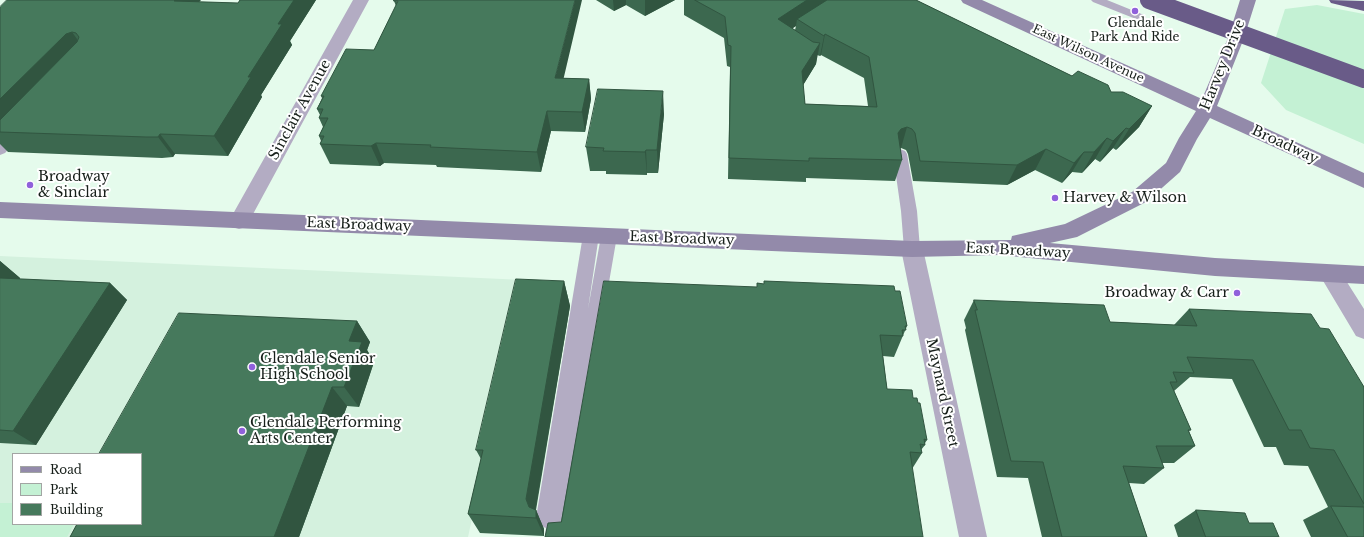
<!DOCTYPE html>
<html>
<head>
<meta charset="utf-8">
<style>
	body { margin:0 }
	#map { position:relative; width:1364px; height:537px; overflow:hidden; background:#e5fbec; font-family:"Libre Baskerville",serif }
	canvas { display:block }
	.legend { position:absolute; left:12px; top:453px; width:130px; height:72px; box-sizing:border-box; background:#fff; border:1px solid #a2a5a3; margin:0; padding:5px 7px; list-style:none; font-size:12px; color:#171f1a }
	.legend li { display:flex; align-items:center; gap:8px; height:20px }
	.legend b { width:20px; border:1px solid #a2a5a3 }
</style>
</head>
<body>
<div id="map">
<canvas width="1364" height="537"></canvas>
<ul class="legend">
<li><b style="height:5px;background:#938aaa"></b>Road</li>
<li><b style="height:11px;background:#c4f1d4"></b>Park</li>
<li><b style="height:11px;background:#46795c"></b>Building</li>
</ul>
</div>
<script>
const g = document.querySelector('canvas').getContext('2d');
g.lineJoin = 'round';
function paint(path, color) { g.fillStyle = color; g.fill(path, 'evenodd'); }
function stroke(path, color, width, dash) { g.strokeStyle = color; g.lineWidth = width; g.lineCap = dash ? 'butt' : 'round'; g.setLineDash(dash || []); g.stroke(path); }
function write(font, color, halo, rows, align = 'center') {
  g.font = font + ' "Libre Baskerville",serif'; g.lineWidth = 4; g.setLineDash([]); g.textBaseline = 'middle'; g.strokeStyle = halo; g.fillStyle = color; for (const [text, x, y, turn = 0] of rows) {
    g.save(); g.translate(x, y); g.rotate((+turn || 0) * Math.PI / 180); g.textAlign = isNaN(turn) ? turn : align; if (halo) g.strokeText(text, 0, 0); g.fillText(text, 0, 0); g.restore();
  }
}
const built = new Path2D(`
	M0,256L524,280L468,537H0ZM13,454H141V524H13Z`);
const green = new Path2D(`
	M1317,5L1364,14V144L1286,110L1261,83L1285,9Z
	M0,503H13V524H74L67,537H0Z`);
const lane = new Path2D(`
	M1091,0H1107L1144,15L1146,17L1144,19H1136L1093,2Z
	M18,126L23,128L25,131L23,134L5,153L0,155V141L13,128Z
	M900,149L905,151L907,154L917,211L920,249L918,253L912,255L906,253L904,249L901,211L893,154L895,151Z
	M591,229L596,231L599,235L588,309L601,236L604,232L609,230L614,232L617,236L565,537H545L546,528L539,525L536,518L583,235L586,231Z`);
const street = new Path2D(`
	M353,0H369L246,227L239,229L232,227L229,221Z
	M912,241L920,243L923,249L987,537H959L901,249L904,243Z
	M1330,265L1338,268L1364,309V339L1356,336L1319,274L1322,268Z`);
const secondary = new Path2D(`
	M961,0H982L1202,99L1228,38L1240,0H1256L1244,38L1217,106L1364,173V188L1210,118L1197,139L1180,172L1146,202L1077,237L1050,243L1215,258L1364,266V284L1215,276L999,255L912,257L0,218V202L912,241L1011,240L1012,236L1065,224L1132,192L1166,163L1179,138L1196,111L963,3Z`);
const highway = new Path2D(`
	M1329,0L1364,1V11L1331,3Z`);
const highwayBridge = new Path2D(`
	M1149,0L1364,79`);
const wall = new Path2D(`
	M240,0H316L290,41L292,45L261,95L262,97L228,156L175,154L173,157L162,158L8,152L0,144V7L199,2L238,3Z
	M394,0L563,78L589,79L591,99L585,132L551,131L541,172L437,167L436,165L384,163L380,166L330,164L320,144L321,141L319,136L323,127L319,118L320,115L317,109L322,98L321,96L374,50L396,6L394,1Z
	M596,0H675L645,16L626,5L614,11Z
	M684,0H916L1072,76L1111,92L1152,106L1139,127L1116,150L1113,148L1100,162L1095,159L1082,173L1072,172L1062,183L1035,170L1007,185L913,181L908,154L906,150L901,148H900L902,160L895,181L806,178V182L728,179L730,67L727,66L724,38L684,15ZM796,26L795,30L792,28ZM817,55L820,56L821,55L864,78L868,106L805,104L803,85L816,64Z
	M664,114L658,173H647V175L606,174V171H590L586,147Z
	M0,261L20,278V279L110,283L127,300L36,445L0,443Z
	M564,281L570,306L536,510L544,529V536L480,533L468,514L481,459L476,450Z
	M764,281L895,291L907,326L894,357L883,356L887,389L913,398L918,403L927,440L925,443V445L921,450L922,453L912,469L757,287V283L764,284Z
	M974,300L1110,322L1174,325L1189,309L1320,328L1364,387V537H1311L1303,520L1328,507L1308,466L1284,465L1276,447H1264L1232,379L1190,377L1174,391L1191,430L1189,431L1195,446L1174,463H1162L1164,468L1144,484L1129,483L1147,537H1042L1028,478L997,477L965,330L966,328L964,320Z
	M357,321L370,342L367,350L374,362L359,407L347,406L299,537H70L77,524H76H141Z
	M1196,510L1249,523L1279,537H1178L1174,525Z`);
const shadedWall = new Path2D(`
	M175,0H201L188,15L174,1Z
	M294,0H316L290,41L292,45L261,95L262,97L228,156L214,136L278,24Z
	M575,0H582L559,98L555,78Z
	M613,0H626V5L614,11Z
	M645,0H675L645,16Z
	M807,0H835L797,19L796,26L776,40L778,19Z
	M72,32L87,53L0,132V99L66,34Z
	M825,34L821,55L820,56L824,36Z
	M820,43L816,64L799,92L802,71Z
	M589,79L591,99L585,132L582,112Z
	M663,91L664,114L658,173L657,150Z
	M1152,106L1139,127L1116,150L1129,129Z
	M547,111L551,131L541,172L537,152Z
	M907,127L901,148L894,150L898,133L901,129Z
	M1126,128L1113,148L1100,162L1113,141Z
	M160,134L175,154L173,157L158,137Z
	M1107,138L1095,159L1082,173L1094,152Z
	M376,143L384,163L380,166L371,146Z
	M1046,149L1035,170L1007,185L1017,165Z
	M646,150L647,173V175L645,152Z
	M1084,152L1072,172L1062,183L1074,163Z
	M0,261L20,278L8,295L0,288Z
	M564,281L570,306L534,518L526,499Z
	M110,283L127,300L36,445L13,431Z
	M357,321L370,342L367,350L374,362L359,407L344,387L349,341Z
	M332,387L347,406L299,537H274Z
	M536,510L544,529V536L536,518Z`);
const building = new Path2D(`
	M7,0H175L174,1L238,3L240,0H294L278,24H282L248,77H251L214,136L160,134L158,137H146L0,132V120L77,42L79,37L76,33L72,32L66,34L0,99V7Z
	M394,0H575L555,78L589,79L582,112L547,111L537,152L430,147L431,145L376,143L371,146L320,144L324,136H319L328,118H319L323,109H317L324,96H321L346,49L374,50L398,1H394Z
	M695,0H807L778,19L813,42L820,43L802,71L805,104L877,107L869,57L825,34L824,36L797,19L827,0H916L1072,76L1078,71L1108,85L1111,92H1123L1152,106L1129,129L1126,128L1113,141L1107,138L1094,152H1084L1074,163L1046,149L1017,165L920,161L915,133L912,129L907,127L901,129L898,133L902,160L809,158V161L729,158L731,46L728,45L725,17Z
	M598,89L663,91L657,150H646L645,152L603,151L604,148L586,147Z
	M0,278L110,283L13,431L0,430Z
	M516,279L564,281L526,499L529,507L536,510V518L468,514L483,450H476Z
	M604,281L757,287V283L764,284V281L894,286L895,291H900L907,326H905L906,330H902L903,336L880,335L887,389L912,390L913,398H917L918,403H920L927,440L924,439L925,445L920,444L922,453L910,452L923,537H545L548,523L561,522Z
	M974,300L1104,305L1110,322L1197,326L1189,309L1311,314L1320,328L1329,329L1364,387V504L1334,450L1310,448L1301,430H1289L1253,360L1187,357L1194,373L1173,372L1177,382H1170L1191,430H1188L1195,446H1156L1164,468L1123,466L1147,537H1062L1043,462L1011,461L975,310H977Z
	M179,313L357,321L349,341L362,342L344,387H332L274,537H70L77,524H141V454H99Z
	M1331,506L1364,507V537H1348Z
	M1196,510L1245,513L1249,523H1273L1279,537H1206Z`);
const markers = [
	[1135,11,4,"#9061db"],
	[30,185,4,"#9061db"],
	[1055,198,4,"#9061db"],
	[1237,293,4,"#9061db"],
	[252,367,4,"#9061db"],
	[242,431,4,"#9061db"]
];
const farPoinames = [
	["Glendale",1135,24],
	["Park And Ride",1135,38]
];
const farStreetnames = [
	["East Wilson Avenue",1088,54,25]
];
const streetNames = [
	["Harvey Drive",1223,65,-68],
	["Sinclair Avenue",300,110,-61],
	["Broadway",1285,145,25],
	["East Broadway",359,225,2],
	["East Broadway",682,239,2],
	["East Broadway",1018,251,3],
	["Maynard Street",942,393,78]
];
const poiNames = [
	["Broadway",38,177],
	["& Sinclair",38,193],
	["Harvey & Wilson",1063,198],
	["Broadway & Carr",1229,293,"right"],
	["Glendale Senior",260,359],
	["High School",260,375],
	["Glendale Performing",250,423],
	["Arts Center",250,439]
];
paint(built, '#d4f1de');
paint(green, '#c4f1d4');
paint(lane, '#b3acc3');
paint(street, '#b3acc3');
paint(secondary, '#938aaa');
paint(highway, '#695b88');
stroke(highwayBridge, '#695b88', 18);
paint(wall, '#3c684f');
paint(shadedWall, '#315540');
paint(building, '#46795c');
stroke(building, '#315540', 1);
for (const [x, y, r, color] of markers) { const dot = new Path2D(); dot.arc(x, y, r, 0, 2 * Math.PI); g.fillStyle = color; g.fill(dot); stroke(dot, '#fff', 1.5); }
write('12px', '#171f1a', '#fff', farPoinames);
write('12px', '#171f1a', '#fff', farStreetnames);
write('14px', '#171f1a', '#fff', streetNames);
write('14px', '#171f1a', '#fff', poiNames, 'left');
</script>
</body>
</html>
